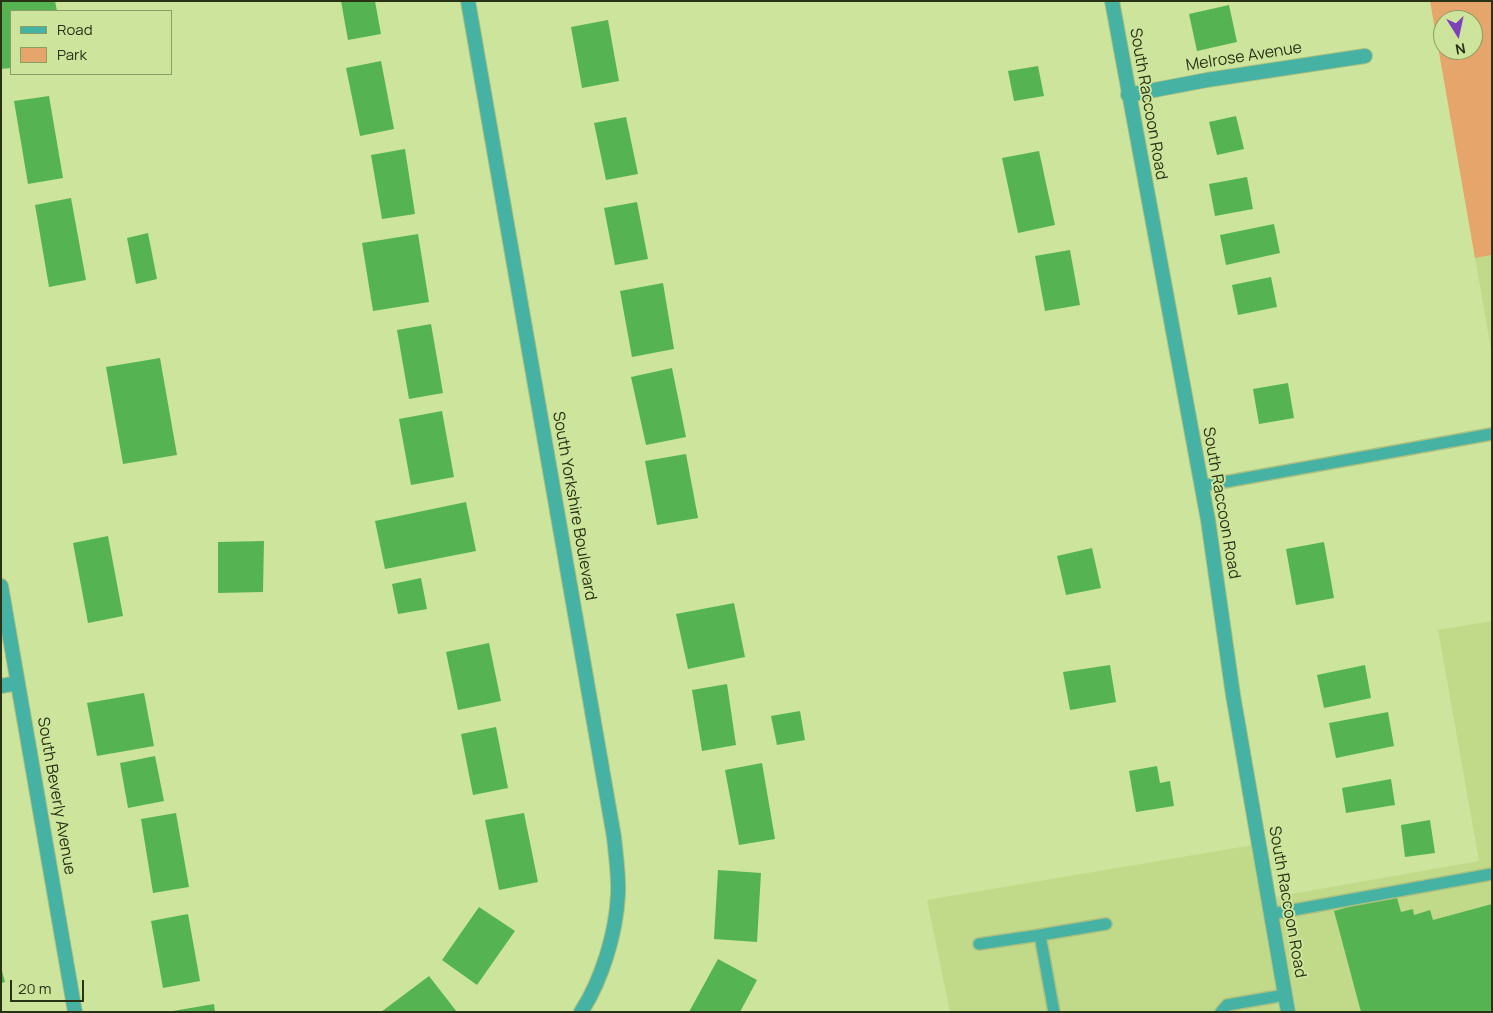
<!DOCTYPE html>
<html>
<head>
<meta charset="utf-8">
<style>
	body { margin:0 }
	#map { position:relative; width:1493px; height:1013px; overflow:hidden; background:#cde49c; font-family:Manrope,sans-serif }
	canvas { display:block }
	.frame { position:absolute; inset:0; border:2px solid #293215; pointer-events:none }
	.legend { position:absolute; left:10px; top:10px; width:162px; height:65px; box-sizing:border-box; background:#cde49c; border:1px solid #8b9d66; margin:0; padding:6px 9px; list-style:none; font-size:15px; color:#293215 }
	.legend li { display:flex; align-items:center; gap:10px; height:25px }
	.legend b { width:25px; border:1px solid #8b9d66 }
	.north { position:absolute; left:1433px; top:10px; width:50px; height:50px; box-sizing:border-box; background:#cde49c; border:1px solid #8b9d66; border-radius:50%; rotate:170deg; font-size:14px; font-weight:700; line-height:20px; text-align:center; color:#293215 }
	.north::after { content:''; display:block; margin:auto; width:18px; height:22px; background:#7c42b8; clip-path:polygon(50% 0,100% 100%,50% 72%,0 100%) }
	.scale { position:absolute; left:10px; top:980px; width:74px; height:22px; box-sizing:border-box; border:2px solid #293215; border-top:0; padding-left:6px; font-size:15px; line-height:18px; white-space:nowrap; color:#293215; -webkit-text-stroke:4px #cde49c; paint-order:stroke }
</style>
</head>
<body>
<div id="map">
<canvas width="1493" height="1013"></canvas>
<div class="frame"></div>
<ul class="legend">
<li><b style="height:6px;background:#46b2a3"></b>Road</li>
<li><b style="height:14px;background:#e6a56a"></b>Park</li>
</ul>
<div class="north">N</div>
<div class="scale">20 m</div>
</div>
<script>
const g = document.querySelector('canvas').getContext('2d');
g.lineJoin = 'round';
function paint(path, color) { g.fillStyle = color; g.fill(path, 'evenodd'); }
function stroke(path, color, width, dash) { g.strokeStyle = color; g.lineWidth = width; g.lineCap = dash ? 'butt' : 'round'; g.setLineDash(dash || []); g.stroke(path); }
function write(font, color, halo, rows, align = 'center') {
  g.font = font + ' Manrope,sans-serif'; g.lineWidth = 4; g.setLineDash([]); g.textBaseline = 'middle'; g.strokeStyle = halo; g.fillStyle = color; for (const [text, x, y, turn = 0] of rows) {
    g.save(); g.translate(x, y); g.rotate((+turn || 0) * Math.PI / 180); g.textAlign = isNaN(turn) ? turn : align; if (halo) g.strokeText(text, 0, 0); g.fillText(text, 0, 0); g.restore();
  }
}
const built = new Path2D(`
	M1492,255V355L1475,258Z
	M1492,621V1012H950L927,900L1259,844L1268,898L1479,861L1438,630Z`);
const green = new Path2D(`
	M1430,1H1492V255L1475,258ZM1443,20H1473V50H1443Z`);
const building = new Path2D(`
	M1,1H55L57,11H11V68L1,69Z
	M341,1H375L381,34L348,40Z
	M1229,5L1237,42L1197,51L1189,14Z
	M608,20L619,81L582,88L571,27Z
	M381,61L394,129L360,136L346,68Z
	M1038,66L1044,96L1014,101L1008,71Z
	M49,96L63,178L28,184L14,101Z
	M1236,116L1244,149L1217,155L1209,122Z
	M626,117L638,174L606,180L594,123Z
	M405,149L415,214L382,219L371,155Z
	M1039,151L1055,225L1018,233L1002,158Z
	M1247,177L1253,209L1215,216L1209,184Z
	M71,198L86,280L49,287L35,205Z
	M637,202L648,259L615,265L604,208Z
	M1274,224L1280,253L1226,265L1220,235Z
	M148,233L157,279L136,284L127,238Z
	M418,234L429,302L373,311L362,243Z
	M1070,250L1080,305L1045,311L1035,256Z
	M1271,277L1277,307L1238,315L1232,285Z
	M663,283L674,349L632,357L620,291Z
	M431,324L443,393L409,399L397,330Z
	M160,358L177,455L123,464L106,367Z
	M672,368L686,437L646,445L631,377Z
	M1288,383L1294,418L1259,424L1253,389Z
	M442,411L454,477L411,485L399,419Z
	M686,454L698,518L657,525L645,461Z
	M466,502L476,551L385,569L375,521Z
	M108,536L123,616L88,623L73,543Z
	M264,541L263,592L218,593V542Z
	M1324,542L1334,598L1296,605L1286,549Z
	M1092,548L1101,588L1066,595L1057,556Z
	M421,578L427,609L398,614L392,584Z
	M734,603L745,657L688,669L676,614Z
	M489,643L501,701L458,710L446,652Z
	M1110,665L1116,702L1070,710L1063,672Z
	M1365,665L1371,698L1324,708L1317,675Z
	M727,684L736,745L702,751L692,690Z
	M144,693L154,746L97,756L87,703Z
	M800,711L805,740L777,745L771,716Z
	M1388,712L1394,746L1336,758L1329,723Z
	M496,727L508,788L473,795L461,734Z
	M155,756L164,801L128,808L120,763Z
	M762,763L775,839L739,845L725,770Z
	M1157,766L1160,783L1170,781L1174,806L1136,812L1129,771Z
	M1391,779L1395,805L1346,813L1342,788Z
	M176,813L189,887L153,893L141,819Z
	M524,813L538,882L499,890L485,820Z
	M1430,820L1435,853L1405,857L1401,825Z
	M718,870L761,873L757,942L714,939Z
	M1396,894L1401,912L1413,909L1414,915L1430,910L1433,920L1492,904V1010L1487,1012H1361L1334,911Z
	M479,907L515,931L477,985L442,960Z
	M188,914L200,981L163,988L151,921Z
	M718,959L757,980L740,1012H689Z
	M1,967L5,982L1,983Z
	M429,976L457,1012H381Z
	M214,1004L215,1012H173V1011Z`);
const service = new Path2D(`
	M1202,486L1492,434
	M1271,914L1492,874
	M1040,935L1106,924
	M979,944L1040,935L1054,1012
	M1221,1012L1227,1005L1285,995`);
const minor = new Path2D(`
	M468,1L614,837C616,857 619,876 618,895C616,933 602,980 581,1012
	M1128,95L1207,80L1365,56
	M1,586L75,1012
	M1,686L18,683`);
const tertiary = new Path2D(`
	M1112,1L1208,520L1233,695L1288,1012`);
const streetNames = [
	["Melrose Avenue",1244,57,-9],
	["South Raccoon Road",1148,104,80],
	["South Raccoon Road",1221,503,80],
	["South Yorkshire Boulevard",574,506,80],
	["South Beverly Avenue",56,796,80],
	["South Raccoon Road",1287,902,80]
];
paint(built, '#c1da8a');
paint(green, '#e6a56a');
paint(building, '#55b451');
stroke(service, '#acc081', 14);
stroke(minor, '#acc081', 16);
stroke(tertiary, '#acc081', 16);
stroke(service, '#46b2a3', 11);
stroke(minor, '#46b2a3', 14);
stroke(tertiary, '#46b2a3', 14);
write('16px', '#293215', '#cde49c', streetNames);
</script>
</body>
</html>
